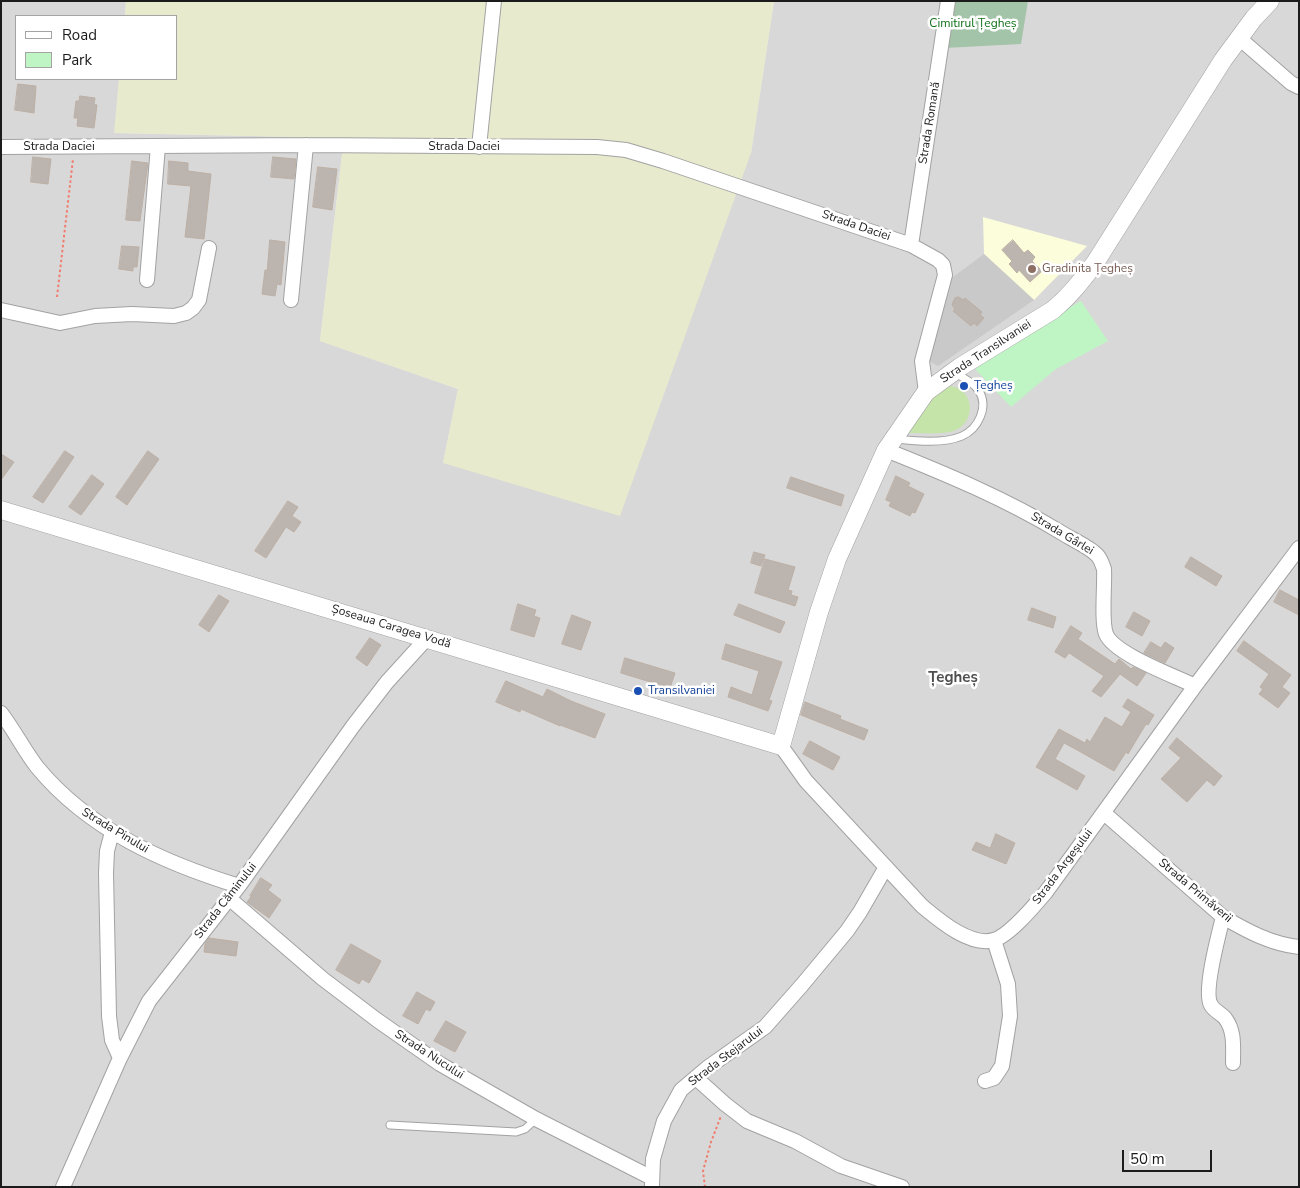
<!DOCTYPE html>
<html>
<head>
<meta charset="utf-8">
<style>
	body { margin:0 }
	#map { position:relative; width:1300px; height:1188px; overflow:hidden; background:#ece9e1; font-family:"Nunito Sans",sans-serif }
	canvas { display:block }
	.frame { position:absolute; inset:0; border:2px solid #1b1b1b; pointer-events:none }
	.legend { position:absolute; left:15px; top:15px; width:162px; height:65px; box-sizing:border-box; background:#fff; border:1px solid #a4a4a4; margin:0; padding:6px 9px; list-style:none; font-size:15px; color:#1b1b1b }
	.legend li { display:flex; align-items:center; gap:10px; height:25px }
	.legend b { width:25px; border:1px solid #a4a4a4 }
	.scale { position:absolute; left:1122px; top:1150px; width:90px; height:22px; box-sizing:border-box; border:2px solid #1b1b1b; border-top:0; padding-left:6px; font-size:15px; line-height:18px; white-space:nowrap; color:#1b1b1b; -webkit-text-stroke:4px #fff; paint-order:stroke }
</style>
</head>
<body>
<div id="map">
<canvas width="1300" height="1188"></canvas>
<div class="frame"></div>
<ul class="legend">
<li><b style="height:6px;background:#fff"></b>Road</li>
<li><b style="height:14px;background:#bff5c4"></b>Park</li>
</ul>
<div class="scale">50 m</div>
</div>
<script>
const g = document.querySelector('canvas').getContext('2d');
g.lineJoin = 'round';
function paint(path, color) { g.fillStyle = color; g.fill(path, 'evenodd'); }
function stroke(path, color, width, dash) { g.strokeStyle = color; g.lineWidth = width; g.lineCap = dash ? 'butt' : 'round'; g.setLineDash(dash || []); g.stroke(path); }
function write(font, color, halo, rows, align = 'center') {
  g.font = font + ' "Nunito Sans",sans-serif'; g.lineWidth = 5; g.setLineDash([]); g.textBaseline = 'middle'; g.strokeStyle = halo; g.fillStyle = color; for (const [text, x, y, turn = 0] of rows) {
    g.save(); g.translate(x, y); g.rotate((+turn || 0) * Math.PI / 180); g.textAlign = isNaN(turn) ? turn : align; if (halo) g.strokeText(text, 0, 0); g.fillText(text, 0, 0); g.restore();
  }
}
const residential = new Path2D(`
	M1,1H126L125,16H16V79H119L115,133L344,138L320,341L458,389L443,463L751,153L774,1H1299V1187H1Z`);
const education = new Path2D(`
	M983,217L1087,246L1034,300L984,254Z`);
const religious = new Path2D(`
	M984,254L1034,300L938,366L929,361L949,280Z`);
const farmland = new Path2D(`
	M126,1H774L751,153L620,516L443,463L458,389L320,341L344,138L114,133L119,79H176V16H125Z`);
const grass = new Path2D(`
	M948,386C973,386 978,420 956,430C945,435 920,433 908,433C919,411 927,400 948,386Z`);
const cemetery = new Path2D(`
	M953,1H1028L1021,44L945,48Z`);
const park = new Path2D(`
	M1081,301L1108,341L1056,369L1011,407L975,369L1023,334Z`);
const building = new Path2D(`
	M18,84L36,86L34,113L15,110Z
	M80,96L95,98L94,104L97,105L94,128L77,126L78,118H74L76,101H79Z
	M33,157L51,159L48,184L31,182Z
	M273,157L296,159L294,179L271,177Z
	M132,161L148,163L140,221L126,220Z
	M169,161L188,163V171L211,174L204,239L185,237L191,186L168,184Z
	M318,167L337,169L332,210L313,207Z
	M270,240L285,242L281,285L277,284L275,296L262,294L265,270H267Z
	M1013,240L1024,253L1028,250L1035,257L1032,261L1042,271L1030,282L1019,270L1017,273L1009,264L1012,261L1002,250Z
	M122,246L139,247L137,267H133V271L119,269Z
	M959,297L963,300L965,298L982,312L980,315L984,318L977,326L974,323L971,326L953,311L955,309L952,305L953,302L955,298Z
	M65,451L74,457L43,503L33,497Z
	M148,451L159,459L127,505L116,497Z
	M1,454L14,462L1,480Z
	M92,475L104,484L81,515L69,507Z
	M896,476L910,483L908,486L924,494L915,513L912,512L910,516L889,506L891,502L886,500Z
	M791,477L844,495L841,506L787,488Z
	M288,501L298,507L292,516L301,522L294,532L286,527L266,558L255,551Z
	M754,552L765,555L761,566L751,563Z
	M1191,557L1222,576L1216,586L1185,567Z
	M765,559L795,567L788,590L792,591L791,595L798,597L795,606L755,593Z
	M1280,590L1299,600V615L1274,602Z
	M219,595L229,601L209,632L199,625Z
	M518,604L536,610L534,616L540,618L534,637L511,630Z
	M739,604L785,622L780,633L734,615Z
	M1032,608L1056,617L1053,628L1028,620Z
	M1134,612L1150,621L1142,636L1126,627Z
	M572,615L591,622L581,650L562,644Z
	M1071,626L1082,633L1078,639L1115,664L1119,659L1131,669L1133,667L1146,673L1137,686L1120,674L1101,697L1092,691L1104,676L1069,653L1065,658L1055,652Z
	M370,638L381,645L367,666L356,658Z
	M1244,641L1291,675L1282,687L1290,693L1278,708L1259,694L1263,689L1260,687L1269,674L1237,651Z
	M1151,642L1161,648L1165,642L1174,648L1165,663L1144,653Z
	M726,644L782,662L769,700L772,701L768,711L728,697L731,687L752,695L759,671L722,659Z
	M625,658L675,673L670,688L621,673Z
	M506,681L543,697L547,689L571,701L605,714L595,738L560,725V726L521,709L520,712L496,702Z
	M1128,699L1154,715L1148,725L1146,724L1128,754L1126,752L1114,771L1079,751L1064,743L1055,759L1085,776L1077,790L1036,767L1059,729L1085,743L1087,739L1090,742L1105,717L1122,727L1131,712L1123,707Z
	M805,702L841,716L840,719L868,730L864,740L801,715Z
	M1177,738L1222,776L1214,786L1207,780L1187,802L1161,779L1181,758L1169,748Z
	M810,741L840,757L833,770L803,754Z
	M996,834L1015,843L1006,864L972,850L976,842L990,848Z
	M261,878L272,885L268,890L281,900L269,918L247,902L251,897L250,896Z
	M209,938L238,942L236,956L204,952L205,944Z
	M351,944L381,961L369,983L362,979L359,984L336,970Z
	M417,992L435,1002L430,1011L426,1009L418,1024L403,1016Z
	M446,1021L466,1032L455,1052L434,1041Z`);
const path = new Path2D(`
	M57,297L73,159
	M705,1187L703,1171L711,1142L721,1116`);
const service = new Path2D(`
	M896,439C915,441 944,444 962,436C978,429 989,407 979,391C973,382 963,377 954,373
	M390,1125L516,1132L525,1129L536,1119`);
const minor = new Path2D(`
	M1239,38L1291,83L1299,87
	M1,147L306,145L597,147L626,150L663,161L911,245L938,260L943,265L945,275L922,361L926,392
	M479,147L494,1
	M911,245L948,1
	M147,280L158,146
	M291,300L306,145
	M1,310L60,323L95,316L132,314L174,316L186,313L193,308L199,300L209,248
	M886,450C946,474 1006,499 1062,533C1073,540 1088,546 1097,555C1101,559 1102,564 1104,569C1105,585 1101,621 1106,634C1114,654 1175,676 1195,686
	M1,713C14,730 24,750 37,767C89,830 164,863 239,886
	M781,746L806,781L922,906C939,920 970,947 994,940C1010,935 1035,905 1046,892L1195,686L1299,548
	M1104,813L1223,917C1247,931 1271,944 1299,947
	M112,832L107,851L106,873L109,1016L112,1040L120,1058
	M230,899L323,979L377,1020L440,1064L536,1119L652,1178
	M1223,917C1219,933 1203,992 1211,1005C1214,1011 1221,1013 1225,1018C1235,1031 1233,1047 1233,1063
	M696,1078L725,1104L747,1121L795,1141L841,1166L902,1187
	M985,1081L994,1078L1002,1066L1010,1016L1008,984L994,940
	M652,1185L653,1159L664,1121L681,1090L707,1068L765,1027L802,985L847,931L860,912L886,867
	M63,1187L120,1058L149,1001L239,886L353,726L387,682L427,638`);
const tertiary = new Path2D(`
	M1,510L781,746L819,612L837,559L886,450L926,392L960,367L1053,310C1070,296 1082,280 1095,263L1223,60L1254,18L1270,1`);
const markers = [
	[1032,269,5,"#8d6e63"],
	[964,386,5,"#1a4fb4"],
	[638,691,5,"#1a4fb4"]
];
const parkNames = [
	["Cimitirul Țegheș",973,24]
];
const streetNames = [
	["Strada Romană",930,123,-81],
	["Strada Daciei",59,147],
	["Strada Daciei",464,147],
	["Strada Daciei",856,226,19],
	["Strada Transilvaniei",986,352,-33],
	["Strada Gârlei",1062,534,31],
	["Șoseaua Caragea Vodă",391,627,17],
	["Strada Pinului",115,831,31],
	["Strada Argeșului",1063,867,-53],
	["Strada Primăverii",1195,891,40],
	["Strada Căminului",226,901,-52],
	["Strada Nucului",429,1055,33],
	["Strada Stejarului",726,1057,-37]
];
const educationNames = [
	["Gradinita Țegheș",1042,269]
];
const transitNames = [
	["Țegheș",974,386],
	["Transilvaniei",648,691]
];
const quarterNames = [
	["Țegheș",953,678]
];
paint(residential, '#d9d8d8');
paint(education, '#fcfdda');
paint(religious, '#c9c9c9');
paint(farmland, '#e8eacd');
paint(grass, '#c5e4a9');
paint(cemetery, '#a4c4a9');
paint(park, '#bff5c4');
paint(building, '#bcb4ae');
stroke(building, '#bdb0a5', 1);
stroke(service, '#a2a2a2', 9);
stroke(minor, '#a2a2a2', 16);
stroke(tertiary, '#a2a2a2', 19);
stroke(path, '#f07d6e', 2, [2.5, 2.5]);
stroke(service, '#fff', 7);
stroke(minor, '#fff', 14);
stroke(tertiary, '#fff', 18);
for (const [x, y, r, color] of markers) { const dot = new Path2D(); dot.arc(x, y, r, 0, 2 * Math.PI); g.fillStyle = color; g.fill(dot); stroke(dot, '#fff', 2); }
write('12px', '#12711b', '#fff', parkNames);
write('12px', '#1b1b1b', '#fff', streetNames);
write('12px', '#785e54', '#fff', educationNames, 'left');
write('12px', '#164399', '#fff', transitNames, 'left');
write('bold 15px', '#4e4e4e', '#fff', quarterNames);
</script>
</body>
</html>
